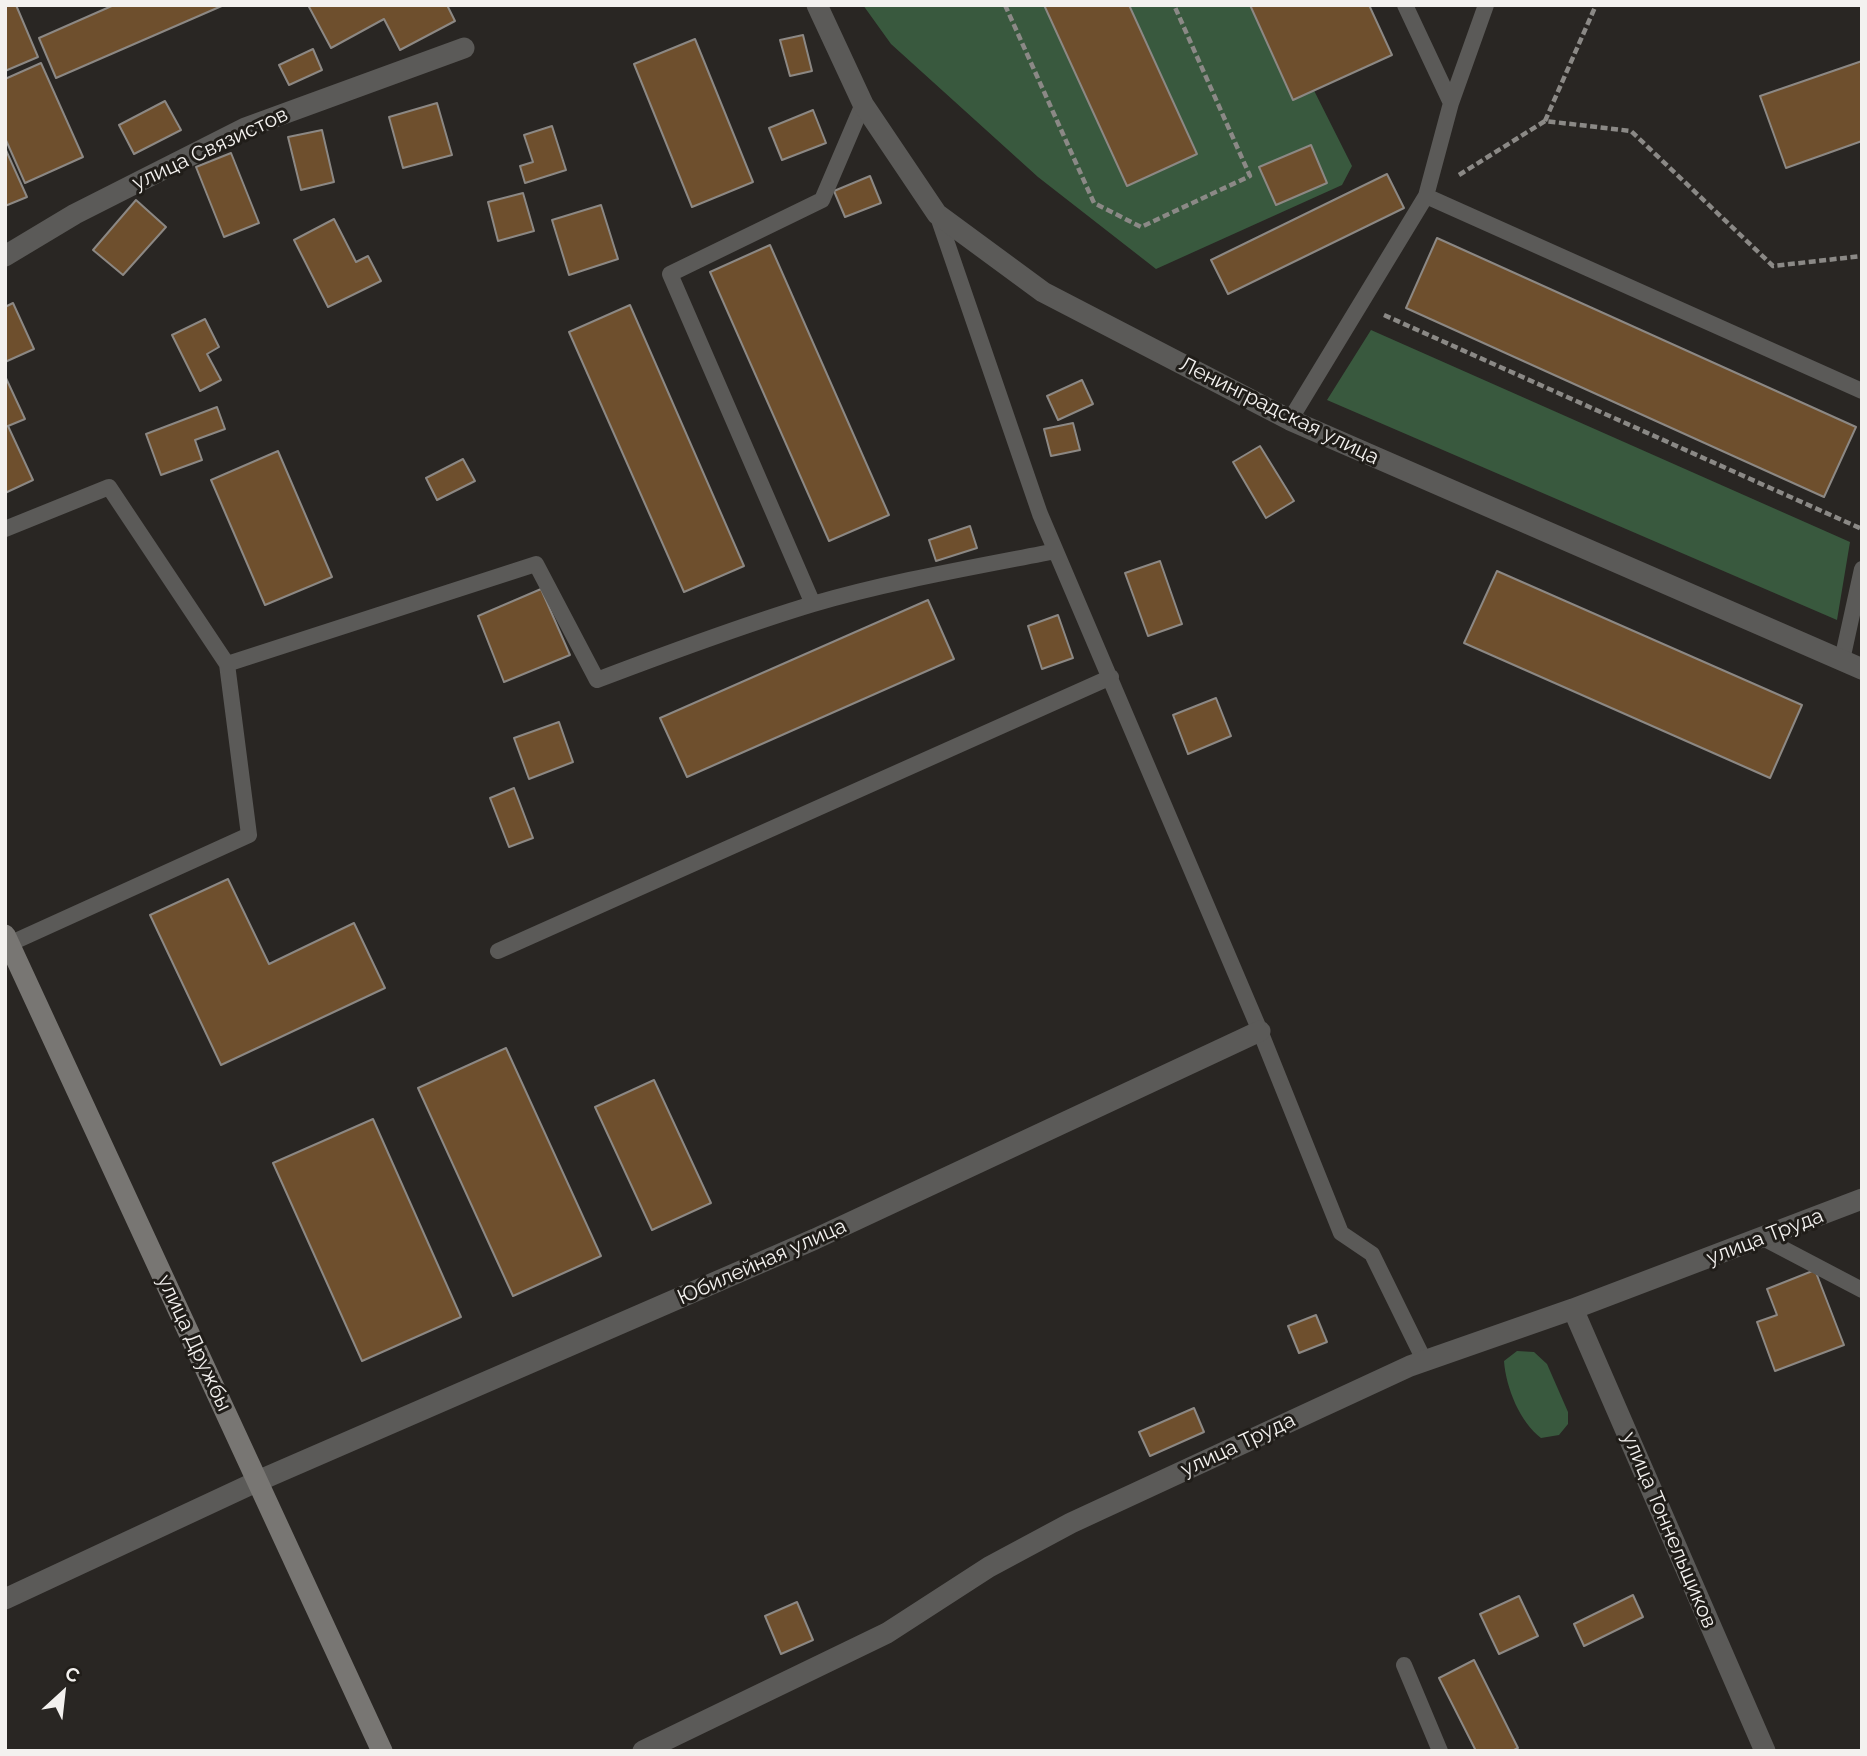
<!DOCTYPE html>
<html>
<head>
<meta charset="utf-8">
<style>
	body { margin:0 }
	#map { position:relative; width:1867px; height:1756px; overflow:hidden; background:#292623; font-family:Raleway,sans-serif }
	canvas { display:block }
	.frame { position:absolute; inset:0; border:7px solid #f3f1ef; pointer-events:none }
	.north { position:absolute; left:28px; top:1658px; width:70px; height:70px; -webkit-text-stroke:5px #201d19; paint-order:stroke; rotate:27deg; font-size:19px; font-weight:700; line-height:28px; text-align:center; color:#f3f1ef }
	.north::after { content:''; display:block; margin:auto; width:24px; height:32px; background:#f3f1ef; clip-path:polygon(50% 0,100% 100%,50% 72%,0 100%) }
</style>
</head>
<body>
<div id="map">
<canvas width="1867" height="1756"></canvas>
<div class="frame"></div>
<div class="north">С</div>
</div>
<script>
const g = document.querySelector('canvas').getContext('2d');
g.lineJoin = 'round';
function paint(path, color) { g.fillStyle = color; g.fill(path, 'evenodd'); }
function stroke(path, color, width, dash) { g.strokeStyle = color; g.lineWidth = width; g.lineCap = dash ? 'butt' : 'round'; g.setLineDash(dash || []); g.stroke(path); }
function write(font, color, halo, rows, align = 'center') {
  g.font = font + ' Raleway,sans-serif'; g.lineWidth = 6; g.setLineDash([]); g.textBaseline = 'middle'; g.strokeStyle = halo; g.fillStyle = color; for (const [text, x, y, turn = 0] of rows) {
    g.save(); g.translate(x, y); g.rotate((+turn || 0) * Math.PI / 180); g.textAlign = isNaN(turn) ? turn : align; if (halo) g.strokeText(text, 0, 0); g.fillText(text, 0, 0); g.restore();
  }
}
const green = new Path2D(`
	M863,5H1271L1352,166L1342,185L1156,269L1038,177L891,44Z
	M1371,330L1850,542L1837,620L1327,400Z
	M1517,1351L1534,1352L1547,1364L1568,1412V1424L1559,1435L1541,1438C1520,1422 1506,1388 1504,1361Z`);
const building = new Path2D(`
	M5,5H16L38,57L5,71Z
	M114,5H224L56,78L39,38Z
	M308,5H447L455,21L400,50L384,19L331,48Z
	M1044,5H1129L1197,154L1127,186Z
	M1250,5H1369L1392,55L1293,100Z
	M803,35L812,71L790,76L780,40Z
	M695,39L753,182L692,207L634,64Z
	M313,49L322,70L289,85L279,65Z
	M1862,61V141L1786,168L1760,96Z
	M41,63L83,157L25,183L5,138V79Z
	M165,101L181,130L134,154L119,125Z
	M437,103L452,155L403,168L389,117Z
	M813,110L826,143L782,160L769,128Z
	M552,126L566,170L525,183L520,166L533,162L524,135Z
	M322,130L334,182L301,190L288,137Z
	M1311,145L1327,183L1276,205L1259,167Z
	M5,148L27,197L5,206Z
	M231,153L259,223L224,237L196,167Z
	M1387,174L1404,208L1228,294L1211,260Z
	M870,176L881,203L845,217L834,191Z
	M523,193L534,231L498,241L488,202Z
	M136,200L166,227L123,275L93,250Z
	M601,205L618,259L569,275L552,220Z
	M334,219L356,262L368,256L381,281L328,307L294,240Z
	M1437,238L1856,427L1824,497L1406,308Z
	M770,245L889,515L829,541L710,272Z
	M13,303L34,349L5,362V307Z
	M630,305L744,566L684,592L569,332Z
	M205,319L219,347L207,354L221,380L200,391L172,335Z
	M5,376L25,419L8,426L33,480L5,493Z
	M1082,380L1093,404L1058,420L1047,396Z
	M217,407L225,429L195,440L202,460L161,475L146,434Z
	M1073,423L1080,450L1051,456L1044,429Z
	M1260,446L1294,501L1266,518L1233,462Z
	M278,451L332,577L265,605L211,480Z
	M463,459L475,481L437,500L426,478Z
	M970,526L977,548L936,561L929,540Z
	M1160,561L1182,624L1148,636L1125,573Z
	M1497,571L1802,705L1770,778L1464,643Z
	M541,589L570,655L504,682L478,616Z
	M928,600L954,659L687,777L660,718Z
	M1058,615L1073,658L1042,669L1028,626Z
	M1216,698L1231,736L1188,754L1173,715Z
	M559,722L573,762L529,779L514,738Z
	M514,788L533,838L509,847L490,798Z
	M228,879L269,964L354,923L385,988L221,1065L150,915Z
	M506,1048L601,1256L513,1296L418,1088Z
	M654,1080L711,1203L652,1230L595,1107Z
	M373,1119L461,1317L362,1361L273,1163Z
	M1815,1270L1844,1345L1775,1371L1757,1322L1777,1315L1767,1289Z
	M1316,1315L1327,1342L1299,1353L1288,1326Z
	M1194,1408L1204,1432L1150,1456L1139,1432Z
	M1633,1595L1643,1617L1584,1646L1574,1624Z
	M1519,1596L1538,1636L1499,1654L1480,1614Z
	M797,1602L813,1640L781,1654L765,1616Z
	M1474,1660L1518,1748L1512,1751H1476L1439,1678Z`);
const path = new Path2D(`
	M1005,5L1094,203L1141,227L1250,176L1174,5
	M1545,121L1596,5
	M1459,175L1545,121L1631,131L1773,266L1862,256
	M1384,315L1862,529`);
const lane = new Path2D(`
	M1405,5L1451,103
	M1426,196L1451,103L1486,5
	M937,214L1040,514L1260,1031L1341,1233L1372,1254L1425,1362
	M1290,420L1426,196L1862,391
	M5,529L109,487L227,664L536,564L597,680C668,653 740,626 813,604C892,581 975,567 1056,551
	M813,604L670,274L822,200L863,104
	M1842,660L1862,569
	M9,944L249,835L227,664
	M498,951L1111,677
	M1763,1238L1862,1290
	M1404,1665L1440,1751`);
const street = new Path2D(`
	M817,5L863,104L937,214L1043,292L1290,420L1862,669
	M5,256L75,214L245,128L464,48
	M1573,1309L1765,1751
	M5,1599L258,1481L815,1239L1260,1031
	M643,1751L887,1633L989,1567L1071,1523L1410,1366L1573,1309L1862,1199`);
const secondary = new Path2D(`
	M5,935L382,1751`);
const streetNames = [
	["улица Связистов",210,149,-25],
	["Ленинградская улица",1279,411,26],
	["улица Труда",1765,1237,-21],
	["Юбилейная улица",762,1262,-24],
	["улица Дружбы",194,1343,65],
	["улица Труда",1238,1445,-25],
	["улица Тоннельщиков",1669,1530,67]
];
paint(green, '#39593e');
paint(building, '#6e4f2d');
stroke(building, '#8c8884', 2);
stroke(path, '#8b8986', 4.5, [7, 3.5]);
stroke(lane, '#5b5a58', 16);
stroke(street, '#5b5a58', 21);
stroke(secondary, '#787673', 21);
write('21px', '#f3f1ef', '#201d19', streetNames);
</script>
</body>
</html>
